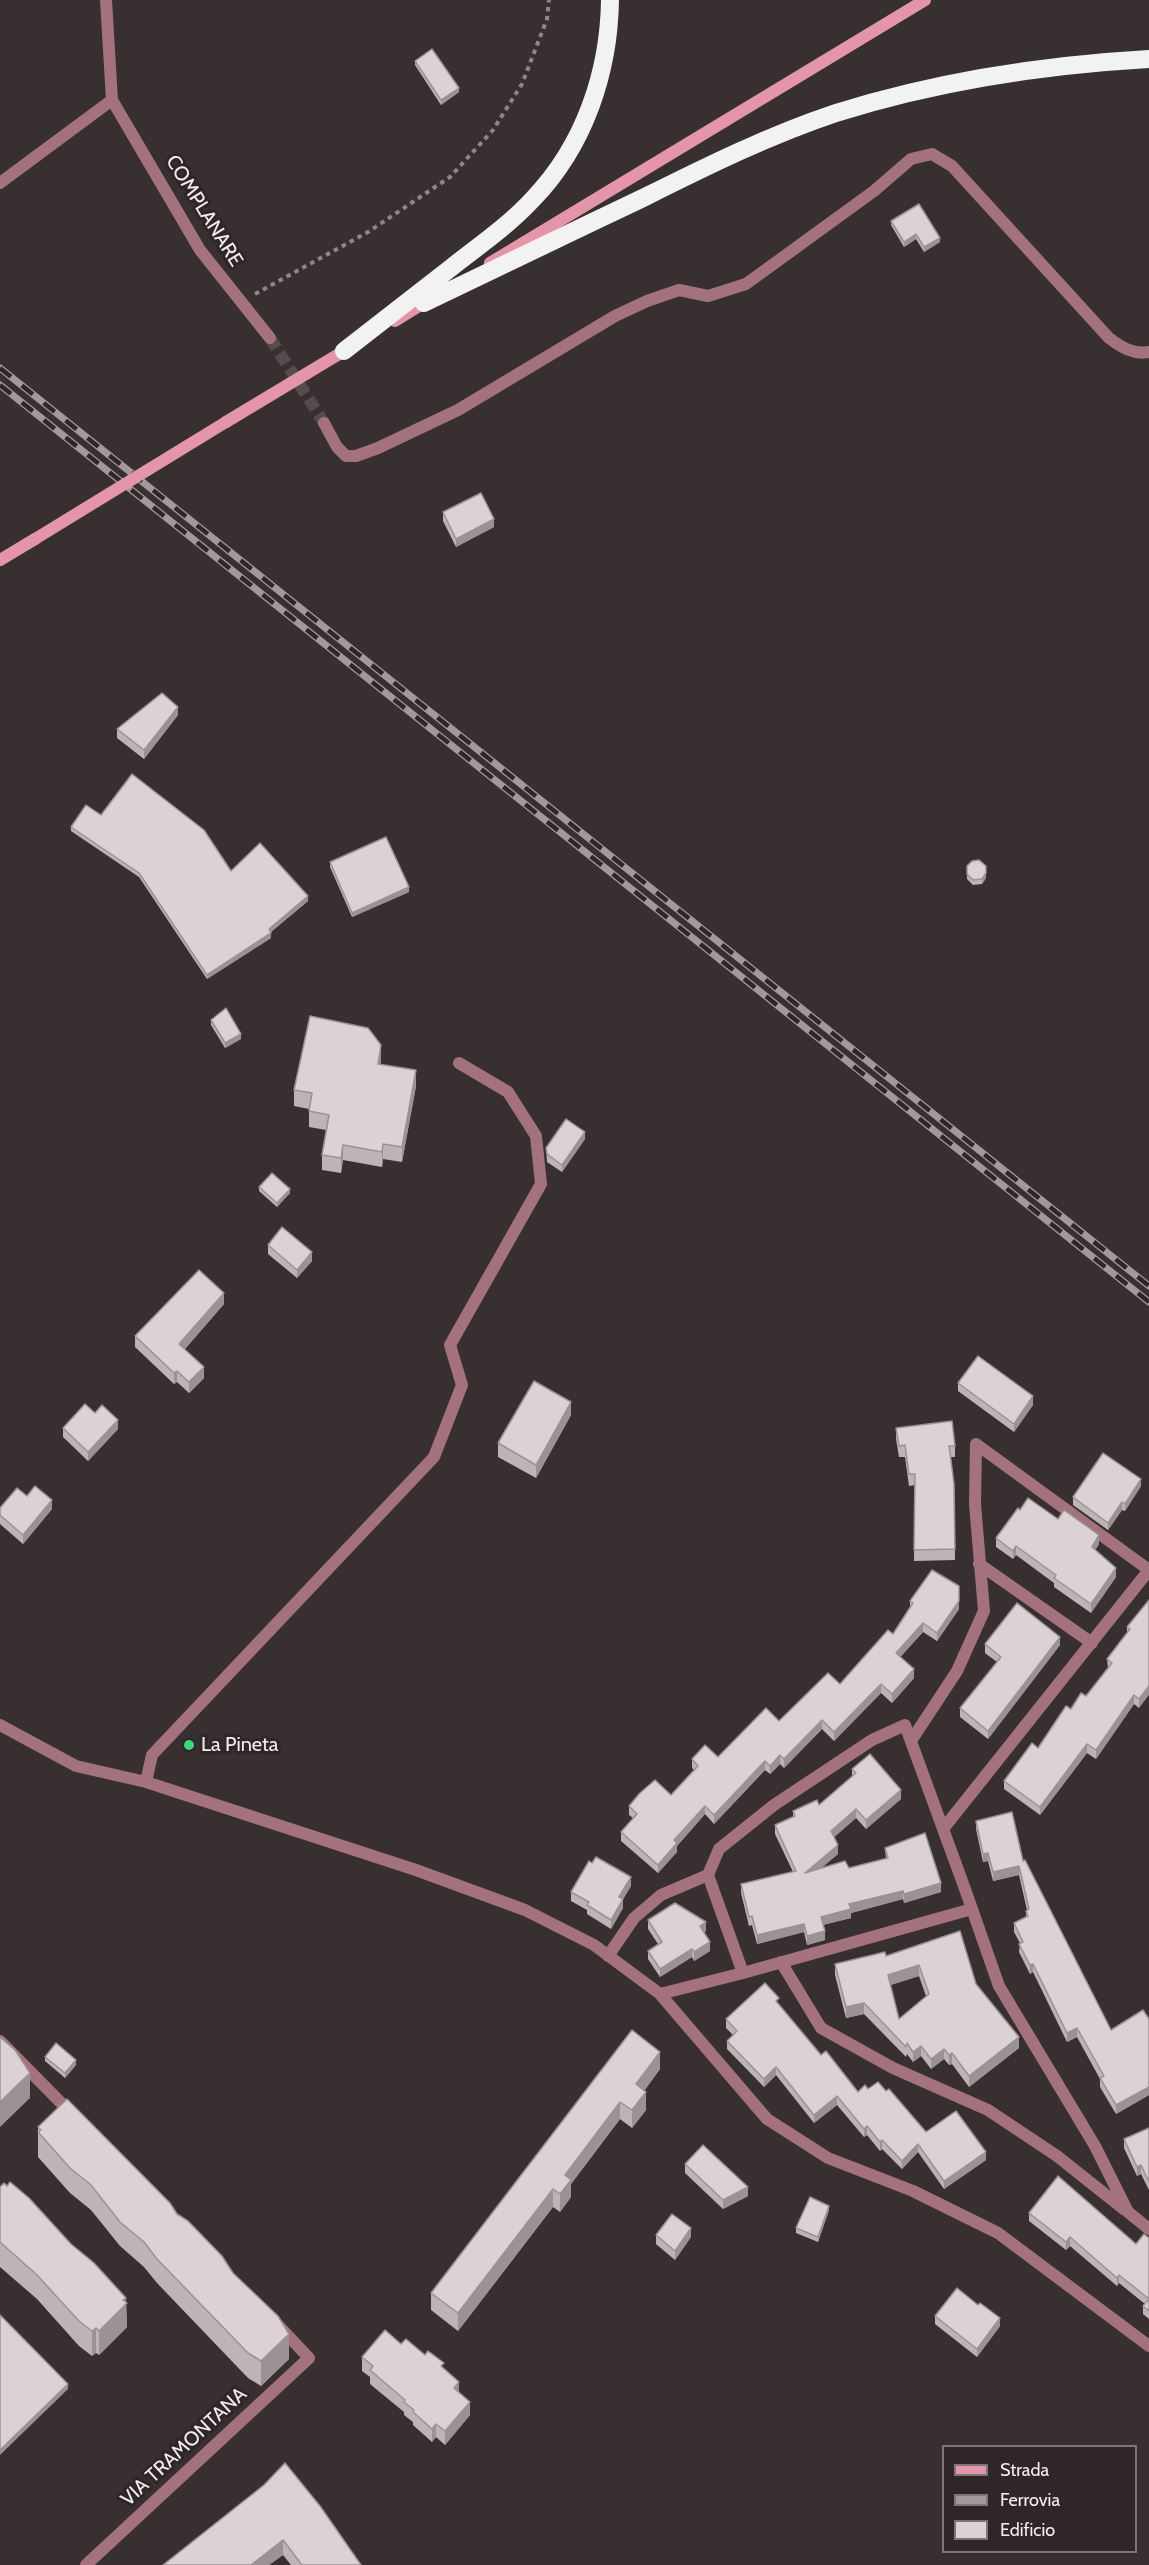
<!DOCTYPE html>
<html>
<head>
<meta charset="utf-8">
<style>
	body { margin:0 }
	#map { position:relative; width:1149px; height:2565px; overflow:hidden; background:#382f31; font-family:Cabin,sans-serif }
	canvas { display:block }
	.legend { position:absolute; left:942px; top:2445px; width:195px; height:108px; box-sizing:border-box; background:#2e2628; border:2px solid #7d7677; margin:0; padding:8px 10px; list-style:none; font-size:18px; color:#f3edee }
	.legend li { display:flex; align-items:center; gap:12px; height:30px }
	.legend b { width:30px; border:2px solid #7d7677 }
</style>
</head>
<body>
<div id="map">
<canvas width="1149" height="2565"></canvas>
<ul class="legend">
<li><b style="height:8px;background:#e595aa"></b>Strada</li>
<li><b style="height:8px;background:#a19a9b"></b>Ferrovia</li>
<li><b style="height:16px;background:#dcd1d4"></b>Edificio</li>
</ul>
</div>
<script>
const g = document.querySelector('canvas').getContext('2d');
g.lineJoin = 'round';
function stroke(path, color, width, dash) { g.strokeStyle = color; g.lineWidth = width; g.lineCap = dash ? 'butt' : 'round'; g.setLineDash(dash || []); g.stroke(path); }
function paint(path, color) { g.fillStyle = color; g.fill(path, 'evenodd'); }
function write(font, color, halo, rows, align = 'center') {
  g.font = font + ' Cabin,sans-serif'; g.lineWidth = 6; g.setLineDash([]); g.textBaseline = 'middle'; g.strokeStyle = halo; g.fillStyle = color; for (const [text, x, y, turn = 0] of rows) {
    g.save(); g.translate(x, y); g.rotate((+turn || 0) * Math.PI / 180); g.textAlign = isNaN(turn) ? turn : align; if (halo) g.strokeText(text, 0, 0); g.fillText(text, 0, 0); g.restore();
  }
}
const streetTunnel = new Path2D(`
	M270,338L324,423`);
const path = new Path2D(`
	M255,294L368,232L450,177L493,130L522,84L547,19L549,0`);
const street = new Path2D(`
	M106,0L112,100L200,250L270,338
	M0,183L112,100
	M324,423L337,447L346,456H356L378,448L458,410L615,316L647,301L679,290L708,296L746,284L874,191L911,159L932,154L952,166L1109,338C1121,347 1133,355 1149,352
	M979,1564L1092,1643
	M0,1725L76,1766L146,1782L416,1870L525,1910L594,1945L660,1994L767,2119L828,2158L913,2191L998,2233L1149,2346
	M911,1741L957,1671L984,1611L975,1504L976,1444L1149,1570
	M146,1782L152,1755L434,1457L462,1385L450,1345L541,1184L536,1136L508,1092L459,1063
	M943,1829L1149,1570
	M972,1909L743,1973L708,1875L719,1849L774,1805L872,1740L905,1725L965,1889L999,1986L1095,2146L1128,2212L1149,2229
	M608,1956L634,1918L661,1895L708,1875
	M781,1962L821,2028L893,2068L988,2110L1057,2156L1125,2210
	M660,1994L743,1973
	M0,2041L73,2115
	M86,2565L309,2358L278,2325`);
const secondary = new Path2D(`
	M490,263L925,0
	M395,321L429,300
	M226,422L349,348
	M0,560L35,539`);
const highway = new Path2D(`
	M424,303C497,268 571,232 645,197C707,166 770,135 836,113C938,81 1043,65 1149,59
	M344,351C380,323 416,295 452,267C480,245 509,225 533,199C584,146 609,73 610,0`);
const rail = new Path2D(`
	M0,368L1149,1286
	M0,385L1149,1302`);
const secondaryBridge = new Path2D(`
	M35,539L226,422`);
const wall = new Path2D(`
	M415,61L459,92L441,105L415,65Z
	M891,221L940,242L924,252L916,239L904,247L891,225Z
	M443,512L494,527L456,547L443,521Z
	M178,715L144,759L117,738V729Z
	M101,815L231,871L308,901L271,932V938L207,979L139,877L71,831V827Z
	M330,862L409,892L352,917L330,867Z
	M967,866L986,878L982,884L973,885L967,879Z
	M211,1020L241,1039L225,1048L211,1025Z
	M381,1061L380,1064L416,1086L402,1162L383,1159L382,1167L343,1160L341,1173L322,1170V1155L326,1130L309,1127V1109L294,1106V1090Z
	M585,1139L562,1172L547,1162L546,1148Z
	M259,1187L290,1193L277,1207L259,1191Z
	M268,1245L312,1261L297,1278L268,1254Z
	M224,1304L185,1349L204,1378L189,1393L177,1382L174,1384L135,1347V1336Z
	M958,1383L1033,1405L1014,1432L958,1391Z
	M95,1413L118,1429L88,1461L63,1437V1428Z
	M571,1415L536,1478L498,1457V1443Z
	M896,1428L955,1446V1457H951L954,1484L955,1560L914,1561L915,1485L909,1486L905,1457H899L896,1439Z
	M1141,1486L1125,1511L1122,1510L1108,1530L1073,1505V1497Z
	M27,1496L52,1509L23,1544L0,1524V1508Z
	M1020,1510L1058,1519L1099,1544L1095,1550L1116,1577L1091,1613L1054,1587V1583L1016,1555L1013,1559L996,1547V1538Z
	M1149,1600L1139,1708L1134,1704L1096,1759L1087,1753L1040,1815L1004,1789V1781L1038,1748L1071,1709L1086,1696L1108,1668L1107,1659L1127,1633V1627Z
	M910,1601L959,1609L937,1641L923,1632L900,1657L914,1678L892,1703L881,1693L834,1741L822,1729L784,1768L780,1764L770,1774L765,1770L714,1824L705,1814L677,1846V1852L658,1873L621,1841V1832L633,1818L629,1815V1806L671,1795L694,1770L692,1768V1759L718,1757L840,1684L893,1634L910,1607Z
	M985,1644L1060,1645L988,1739L960,1717V1708L997,1662L985,1653Z
	M852,1769L901,1799L866,1829L856,1818L834,1837L838,1854L821,1868H849L886,1859L885,1848L941,1892L904,1903L903,1899L851,1913V1918L823,1925L825,1940L807,1945L804,1932L757,1944L752,1925L749,1926L741,1893V1884L793,1872L775,1834V1825L793,1817V1811L819,1805L852,1776Z
	M976,1821L1023,1861L1111,2030L1149,2019V2095L1116,2114L1100,2087V2079L1077,2037L1067,2042L1033,1972L1030,1974L1019,1952L1020,1943L1014,1932V1923L1026,1917V1911L1027,1910L1019,1875L993,1881L988,1861L983,1862L976,1829Z
	M631,1886L623,1899V1908L611,1929L587,1914V1910L571,1901V1892Z
	M648,1920L706,1931L704,1932L710,1951L694,1961L692,1957L660,1977L648,1959V1951L658,1944L648,1929Z
	M886,1956L976,1984L1019,2048L969,2087L952,2064L949,2065L944,2059L931,2069L921,2056L913,2062L907,2054L906,2057L864,2014L846,2018L835,1975V1964ZM919,1976L926,1996L899,2019L890,1985Z
	M779,2005L821,2055L858,2092L868,2089L886,2091L926,2132L986,2160L944,2189L918,2152L902,2169L882,2149L880,2151L867,2135L864,2137L837,2105L814,2123L776,2075L764,2087L727,2049V2041L733,2035L726,2028V2019Z
	M632,2030L660,2069L644,2091L646,2110L632,2128L620,2119L571,2184V2197L560,2212L553,2207L458,2331L431,2310V2293Z
	M45,2057L76,2065L65,2078L45,2061Z
	M38,2127L177,2214L289,2359L261,2386L248,2378L157,2283L144,2267L120,2246L91,2210L70,2193L38,2157Z
	M1149,2128V2190L1141,2174L1137,2176L1124,2148V2139Z
	M685,2164L748,2196L723,2209L685,2173Z
	M0,2187L71,2244L126,2302L127,2327L99,2355L96,2353L92,2356L79,2346L37,2299L0,2267Z
	M829,2210L818,2242L796,2233V2228Z
	M1029,2213L1136,2244L1149,2238V2319L1143,2314V2306L1145,2304L1119,2283L1117,2286L1070,2246L1066,2250L1029,2221Z
	M656,2235L691,2237L675,2260L656,2244Z
	M935,2316L1000,2326L977,2357L935,2324Z
	M401,2344L444,2369L459,2393L470,2415L445,2445L436,2437L432,2442L413,2425V2422L404,2415V2412L370,2384V2377L362,2371V2357Z
	M320,2506L361,2565H291L283,2555L269,2565H163Z`);
const shadedWall = new Path2D(`
	M459,88V92L441,105V100Z
	M916,234V239L904,247V242Z
	M940,238V242L924,252V247Z
	M494,519V527L456,547V539Z
	M178,707V715L144,759V750Z
	M986,873V878L982,884V879Z
	M409,887V892L352,917V913Z
	M308,896V901L269,933V929Z
	M271,933V938L207,979V975Z
	M241,1034V1039L225,1048V1043Z
	M381,1045V1061L378,1079V1064Z
	M416,1070V1086L402,1162V1147Z
	M585,1132V1139L562,1172V1165Z
	M383,1144V1159L382,1167V1152Z
	M343,1145V1160L341,1173V1158Z
	M290,1189V1193L277,1207V1203Z
	M312,1252V1261L297,1278V1270Z
	M224,1293V1304L179,1355V1344Z
	M204,1367V1378L189,1393V1382Z
	M177,1371V1382L174,1384V1373Z
	M1033,1396V1405L1014,1432V1424Z
	M571,1402V1415L536,1478V1465Z
	M118,1420V1429L88,1461V1452Z
	M1141,1479V1486L1125,1511V1504Z
	M52,1500V1509L23,1544V1535Z
	M1122,1502V1510L1108,1530V1523Z
	M1099,1535V1544L1092,1555V1547Z
	M1016,1546V1555L1013,1559V1551Z
	M1116,1568V1577L1091,1613V1604Z
	M959,1601V1609L937,1641V1633Z
	M923,1623V1632L896,1662V1653Z
	M1060,1637V1645L988,1739V1731Z
	M914,1669V1678L892,1703V1694Z
	M881,1684V1693L834,1741V1732Z
	M1149,1686V1695L1139,1708V1699Z
	M1134,1695V1704L1096,1759V1750Z
	M822,1720V1729L784,1768V1759Z
	M1087,1744V1753L1040,1815V1807Z
	M780,1755V1764L770,1774V1766Z
	M765,1761V1770L714,1824V1815Z
	M901,1790V1799L866,1829V1820Z
	M705,1806V1814L677,1846V1852L658,1873V1865L674,1840Z
	M856,1809V1818L831,1840V1831Z
	M838,1845V1854L805,1882V1873Z
	M988,1853V1861L983,1862V1854Z
	M1019,1866V1875L993,1881V1872Z
	M631,1877V1886L619,1906V1897Z
	M941,1883V1892L904,1903V1894Z
	M903,1891V1899L851,1913V1918L821,1925V1917L849,1904Z
	M623,1899V1908L611,1929V1920Z
	M706,1922V1931L700,1935V1926Z
	M804,1924V1932L757,1944V1935Z
	M825,1931V1940L807,1945V1936Z
	M710,1942V1951L694,1961V1952Z
	M692,1949V1957L660,1977V1969Z
	M1033,1964V1972L1030,1974V1965Z
	M919,1965V1976L888,1986V1975Z
	M864,2003V2014L846,2018V2007Z
	M1077,2028V2037L1067,2042V2033Z
	M1019,2037V2048L969,2087V2076Z
	M921,2046V2056L913,2062V2052Z
	M944,2049V2059L931,2069V2059Z
	M660,2052V2069L636,2102V2084Z
	M952,2053V2064L949,2065V2055Z
	M76,2060V2065L65,2078V2073Z
	M776,2067V2075L764,2087V2079Z
	M30,2073V2098L0,2127V2102Z
	M1149,2087V2095L1116,2114V2105Z
	M646,2092V2110L632,2128V2110Z
	M837,2096V2105L814,2123V2115Z
	M620,2102V2119L571,2184V2197L560,2212V2194L565,2175Z
	M867,2126V2135L864,2137V2129Z
	M882,2140V2149L880,2151V2142Z
	M918,2144V2152L902,2169V2161Z
	M986,2152V2160L944,2189V2181Z
	M1141,2165V2174L1137,2176V2167Z
	M748,2187V2196L723,2209V2200Z
	M553,2189V2207L458,2331V2313Z
	M829,2206V2210L818,2242V2237Z
	M691,2228V2237L675,2260V2251Z
	M1070,2237V2246L1066,2250V2242Z
	M1119,2275V2283L1117,2286V2278Z
	M126,2298L127,2327L99,2355V2331Z
	M1000,2318V2326L977,2357V2349Z
	M96,2328V2353L92,2356V2331Z
	M289,2334V2359L261,2386V2361Z
	M459,2382V2395L454,2388Z
	M68,2384V2389L0,2455V2450Z
	M470,2402V2415L445,2445V2431Z
	M436,2424V2437L432,2442V2429Z
	M283,2540V2555L269,2565H251Z`);
const building = new Path2D(`
	M432,49L459,88L441,100L415,61Z
	M919,204L940,238L924,247L916,234L904,242L891,221Z
	M481,493L494,519L456,539L443,512Z
	M162,693L178,707L144,750L117,729Z
	M132,774L204,830L231,871L260,843L308,896L269,929L271,933L207,975L139,873L71,827L86,805L101,815Z
	M386,837L409,887L352,913L330,862Z
	M979,860L986,866V873L982,879L973,880L967,874V866L972,861Z
	M226,1008L241,1034L225,1043L211,1020Z
	M310,1016L368,1028L381,1045L378,1064L416,1070L402,1147L383,1144L382,1152L343,1145L341,1158L322,1155L329,1115L309,1111L312,1093L294,1090Z
	M566,1119L585,1132L562,1165L547,1154L546,1148Z
	M272,1173L290,1189L277,1203L259,1187Z
	M282,1227L312,1252L297,1270L268,1245Z
	M199,1270L224,1293L179,1344L204,1367L189,1382L177,1371L174,1373L135,1336Z
	M978,1356L1033,1396L1014,1424L958,1383Z
	M534,1381L571,1402L536,1465L498,1443Z
	M85,1404L95,1413L102,1405L118,1420L88,1452L63,1428Z
	M952,1421L955,1446H949L954,1484L955,1549L914,1550L915,1474H909L905,1445L899,1446L896,1428Z
	M1103,1453L1141,1479L1125,1504L1122,1502L1108,1523L1073,1497Z
	M35,1486L52,1500L23,1535L0,1515V1508L17,1488L27,1496Z
	M1028,1498L1058,1519L1064,1510L1099,1535L1092,1547L1116,1568L1091,1604L1054,1578L1056,1575L1016,1546L1013,1551L996,1538L1018,1508L1020,1510Z
	M932,1570L959,1586V1601L937,1633L923,1623L896,1653L914,1669L892,1694L881,1684L834,1732L822,1720L784,1759L780,1755L770,1766L765,1761L714,1815L705,1806L674,1840L677,1843L658,1865L621,1832L637,1814L629,1806L640,1793L655,1780L671,1795L698,1766L692,1759L705,1745L718,1757L766,1708L779,1721L828,1673L840,1684L888,1630L893,1634L913,1603L910,1601Z
	M1149,1600V1686L1139,1699L1134,1695L1096,1750L1087,1744L1040,1807L1004,1781L1032,1743L1038,1748L1066,1706L1071,1709L1081,1693L1086,1696L1112,1663L1107,1659L1130,1629L1127,1627Z
	M1017,1603L1060,1637L988,1731L960,1708L1001,1657L985,1644Z
	M870,1754L901,1790L866,1820L856,1809L831,1831L838,1845L805,1873L845,1861L849,1868L888,1858L885,1848L925,1833L941,1883L904,1894L903,1891L849,1904L851,1909L821,1917L825,1931L807,1936L804,1924L757,1935L752,1916L749,1917L741,1884L796,1871L775,1825L795,1816L793,1811L817,1800L819,1805L856,1773L852,1769Z
	M1012,1812L1023,1861L1025,1860L1111,2030L1143,2010L1149,2019V2087L1116,2105L1100,2078L1104,2076L1077,2028L1067,2033L1033,1964L1030,1965L1019,1944L1023,1942L1014,1923L1028,1916L1026,1911L1029,1909L1019,1866L993,1872L988,1853L983,1854L976,1821Z
	M596,1857L631,1877L619,1897L623,1899L611,1920L587,1905L589,1902L571,1892L589,1861L592,1863Z
	M675,1903L706,1922L700,1926L710,1942L694,1952L692,1949L660,1969L648,1951L662,1942L648,1920Z
	M960,1931L976,1984L1019,2037L969,2076L952,2053L949,2055L944,2049L931,2059L921,2046L913,2052L907,2043L906,2047L864,2003L846,2007L835,1964L885,1952L886,1956ZM919,1965L929,1994L899,2019L888,1975Z
	M765,1983L779,1998L776,2001L821,2055L826,2051L858,2092L865,2085L868,2089L878,2082L886,2091L889,2089L926,2132L956,2111L986,2152L944,2181L918,2144L902,2161L882,2140L880,2142L867,2126L864,2129L837,2096L814,2115L776,2067L764,2079L727,2041L737,2031L726,2019Z
	M632,2030L660,2052L636,2084L646,2092L632,2110L620,2102L565,2175L571,2180L560,2194L553,2189L458,2313L431,2293Z
	M0,2037L15,2050L30,2073L0,2102Z
	M56,2043L76,2060L65,2073L45,2057Z
	M67,2099L170,2203L177,2214L188,2221L222,2256L233,2273L278,2316L289,2334L261,2361L248,2353L157,2259L144,2242L120,2222L91,2185L70,2168L38,2132L41,2130L38,2127Z
	M1149,2128V2182L1141,2165L1137,2167L1124,2139Z
	M703,2145L748,2187L723,2200L685,2164Z
	M1058,2176L1136,2244L1144,2234L1149,2238V2311L1143,2306L1149,2299L1119,2275L1117,2278L1070,2237L1066,2242L1029,2213Z
	M10,2182L29,2198L71,2244L94,2263L126,2298L123,2300L127,2303L99,2331L96,2328L92,2331L79,2321L37,2275L0,2242V2187L4,2183L7,2186Z
	M810,2197L829,2206L818,2237L796,2228Z
	M672,2214L691,2228L675,2251L656,2235Z
	M957,2288L978,2305L980,2303L1000,2318L977,2349L935,2316Z
	M0,2315L68,2384L0,2450Z
	M385,2330L401,2344L406,2339L425,2355L428,2351L444,2363L441,2366L459,2382L454,2388L470,2402L445,2431L436,2424L432,2429L413,2412L414,2410L404,2402L405,2400L370,2370L373,2366L362,2357Z
	M285,2463L320,2506L361,2565H302L283,2540L251,2565H163L264,2485Z`);
const markers = [
	[189,1745,6,"#40d77c"]
];
const streetNames = [
	["COMPLANARE",204,211,58],
	["VIA TRAMONTANA",184,2447,-43]
];
const poiNames = [
	["La Pineta",201,1745]
];
stroke(streetTunnel, '#544c4d', 12, [12, 6]);
stroke(path, '#8e8687', 4, [4.5, 4.5]);
stroke(street, '#a4727f', 12);
stroke(secondary, '#e595aa', 12);
stroke(highway, '#f2f2f2', 18);
stroke(rail, '#a19a9b', 7);
stroke(rail, '#2e2628', 4.5, [14]);
stroke(secondaryBridge, '#e595aa', 12);
paint(wall, '#bdb4b6');
paint(shadedWall, '#9a9294');
paint(building, '#dcd1d4');
stroke(building, '#9a9294', 1.5);
for (const [x, y, r, color] of markers) { const dot = new Path2D(); dot.arc(x, y, r, 0, 2 * Math.PI); g.fillStyle = color; g.fill(dot); stroke(dot, '#2e2628', 2); }
write('20px', '#f3edee', '#2e2628', streetNames);
write('20px', '#f3edee', '#2e2628', poiNames, 'left');
</script>
</body>
</html>
